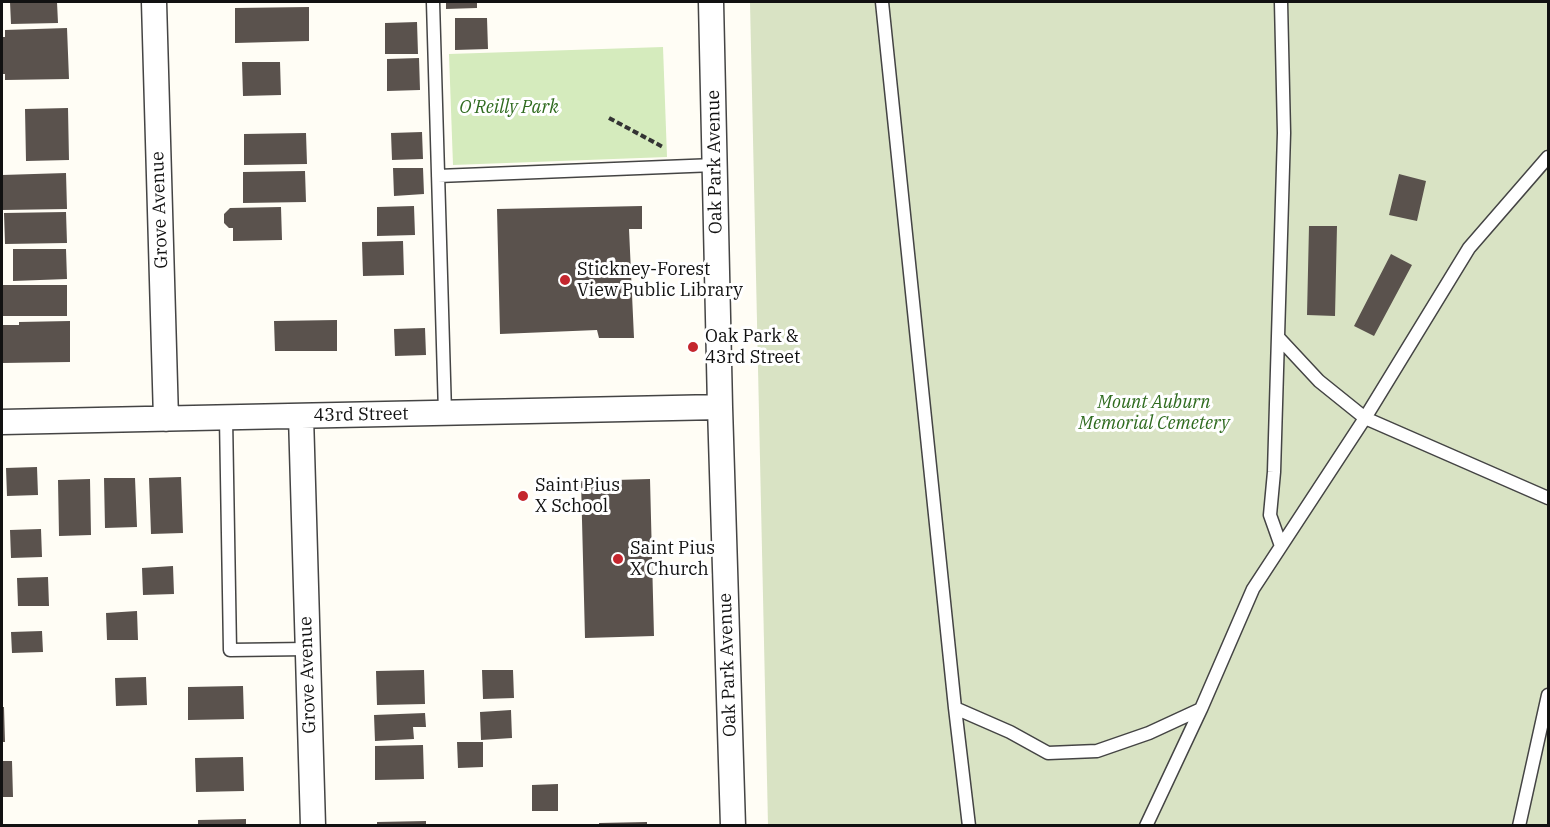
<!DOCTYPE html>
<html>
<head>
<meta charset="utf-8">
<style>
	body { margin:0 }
	#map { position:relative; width:1550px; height:827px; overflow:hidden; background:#fffdf5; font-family:"IBM Plex Serif",serif }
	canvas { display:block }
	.frame { position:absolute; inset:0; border:3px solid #111; pointer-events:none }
</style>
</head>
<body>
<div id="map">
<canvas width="1550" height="827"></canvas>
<div class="frame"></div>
</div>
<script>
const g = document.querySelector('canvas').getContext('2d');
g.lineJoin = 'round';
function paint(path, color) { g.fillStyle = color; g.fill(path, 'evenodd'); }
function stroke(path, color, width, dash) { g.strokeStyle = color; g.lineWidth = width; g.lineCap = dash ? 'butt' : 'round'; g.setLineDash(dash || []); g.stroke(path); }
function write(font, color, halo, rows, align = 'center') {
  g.font = font + ' "IBM Plex Serif",serif'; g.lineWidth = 6; g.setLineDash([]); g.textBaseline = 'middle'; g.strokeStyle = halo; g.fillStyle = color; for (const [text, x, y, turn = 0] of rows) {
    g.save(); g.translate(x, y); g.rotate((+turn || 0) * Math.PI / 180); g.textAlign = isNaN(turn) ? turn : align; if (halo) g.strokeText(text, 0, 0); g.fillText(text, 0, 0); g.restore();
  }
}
const green = new Path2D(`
	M663,47L667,157L453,165L449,54Z`);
const cemetery = new Path2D(`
	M750,2H1548V825H768Z`);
const building = new Path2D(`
	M10,2H57L58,23L11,24Z
	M446,2H477V8L446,9Z
	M309,7V41L235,43V8Z
	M455,18H487L488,49L455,50Z
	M417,22L418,54H385V23Z
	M67,28L69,79L5,80V74H2V37H5V30Z
	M419,58L420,90L387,91V59Z
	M242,62H280L281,95L243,96Z
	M68,108L69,160L26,161L25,109Z
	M422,132L423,159L392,160L391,133Z
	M306,133L307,164L244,165V134Z
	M393,168H423L424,194L394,196Z
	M305,171L306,202L243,203V172Z
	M66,173L67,209L2,210V175Z
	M1399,174L1426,181L1417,221L1389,215Z
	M414,206L415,235L377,236V207Z
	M642,206V229H629L634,338H599L597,330L500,334L497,209Z
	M281,207L282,240L233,241V228H229L224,223V214L230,208Z
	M66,212L67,243L5,244L4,213Z
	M1309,226H1337L1335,316L1307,315Z
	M403,241L404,275L363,276L362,242Z
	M13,249H66L67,279L13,281Z
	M1391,254L1412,265L1374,336L1354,326Z
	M2,285H67V316H2Z
	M337,320V351H275L274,321Z
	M70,321V362L2,363V325H19V322Z
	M425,328L426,355L395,356L394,329Z
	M37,467L38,495L7,496L6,468Z
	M181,477L183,533L151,534L149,478Z
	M104,478H135L137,527L105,528Z
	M90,479L91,535L59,536L58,480Z
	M650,479L654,636L585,638L581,481Z
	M41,529L42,557L11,558L10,530Z
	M173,566L174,594L143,595L142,568Z
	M48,577L49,606H18L17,578Z
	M137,611L138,640H107L106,613Z
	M42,631L43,652L12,653L11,632Z
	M424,670L425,704L377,705L376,671Z
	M482,670H513L514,698L483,699Z
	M146,677L147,705L116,706L115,678Z
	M243,686L244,719L188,720V687Z
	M2,707H4L5,742H2Z
	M511,710L512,738L481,740L480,712Z
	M425,713L426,727H413L414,739L375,741L374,715Z
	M457,742H483V767L458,768Z
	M423,745L424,779L375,780V746Z
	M243,757L244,791L196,792L195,758Z
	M2,761H12L13,797H2Z
	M558,784V811H532V785Z
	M246,819V826H198V820Z
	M426,821V826H377V822Z
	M647,822V826H599V823Z`);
const path = new Path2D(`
	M609,118L663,147`);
const lane = new Path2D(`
	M433,2L445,413
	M882,2L955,708L969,826
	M1281,2L1284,133L1274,472L1270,515L1281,546
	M438,176L715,165
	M1278,337L1319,381L1365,418L1548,498
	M226,418L230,650L308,649
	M955,708L1010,732L1048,753L1097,751L1149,733L1201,709
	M1146,826L1201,709L1253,589L1365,418L1469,248L1548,157
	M1519,826L1548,695`);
const street = new Path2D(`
	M154,2L166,419
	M711,2L720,407L733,826
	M301,416L313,826
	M2,422L720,407`);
const markers = [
	[565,280,6,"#c4262e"],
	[693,347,6,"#c4262e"],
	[523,496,6,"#c4262e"],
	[618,559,6,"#c4262e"]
];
const parkNames = [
	["O'Reilly Park",509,108],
	["Mount Auburn",1154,403],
	["Memorial Cemetery",1154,424]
];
const streetNames = [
	["Oak Park Avenue",715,162,-91],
	["Grove Avenue",160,210,-92],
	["43rd Street",361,415,-1],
	["Oak Park Avenue",728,665,-92],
	["Grove Avenue",308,675,-92]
];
const poiNames = [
	["Stickney-Forest",577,270],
	["View Public Library",577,291],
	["Oak Park &",705,337],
	["43rd Street",705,358],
	["Saint Pius",535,486],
	["X School",535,507],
	["Saint Pius",630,549],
	["X Church",630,570]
];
paint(green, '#d5ebbd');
paint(cemetery, '#d9e3c4');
paint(building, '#5a524d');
stroke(lane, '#444', 15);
stroke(street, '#444', 27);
stroke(path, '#333', 4, [6, 3]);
stroke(lane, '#fff', 12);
stroke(street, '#fff', 24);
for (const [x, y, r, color] of markers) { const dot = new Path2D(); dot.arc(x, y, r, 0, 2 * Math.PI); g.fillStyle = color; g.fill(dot); stroke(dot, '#fff', 2); }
write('italic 18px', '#2f6b1f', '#fff', parkNames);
write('18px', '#111', '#fff', streetNames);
write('18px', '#111', '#fff', poiNames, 'left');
</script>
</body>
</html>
